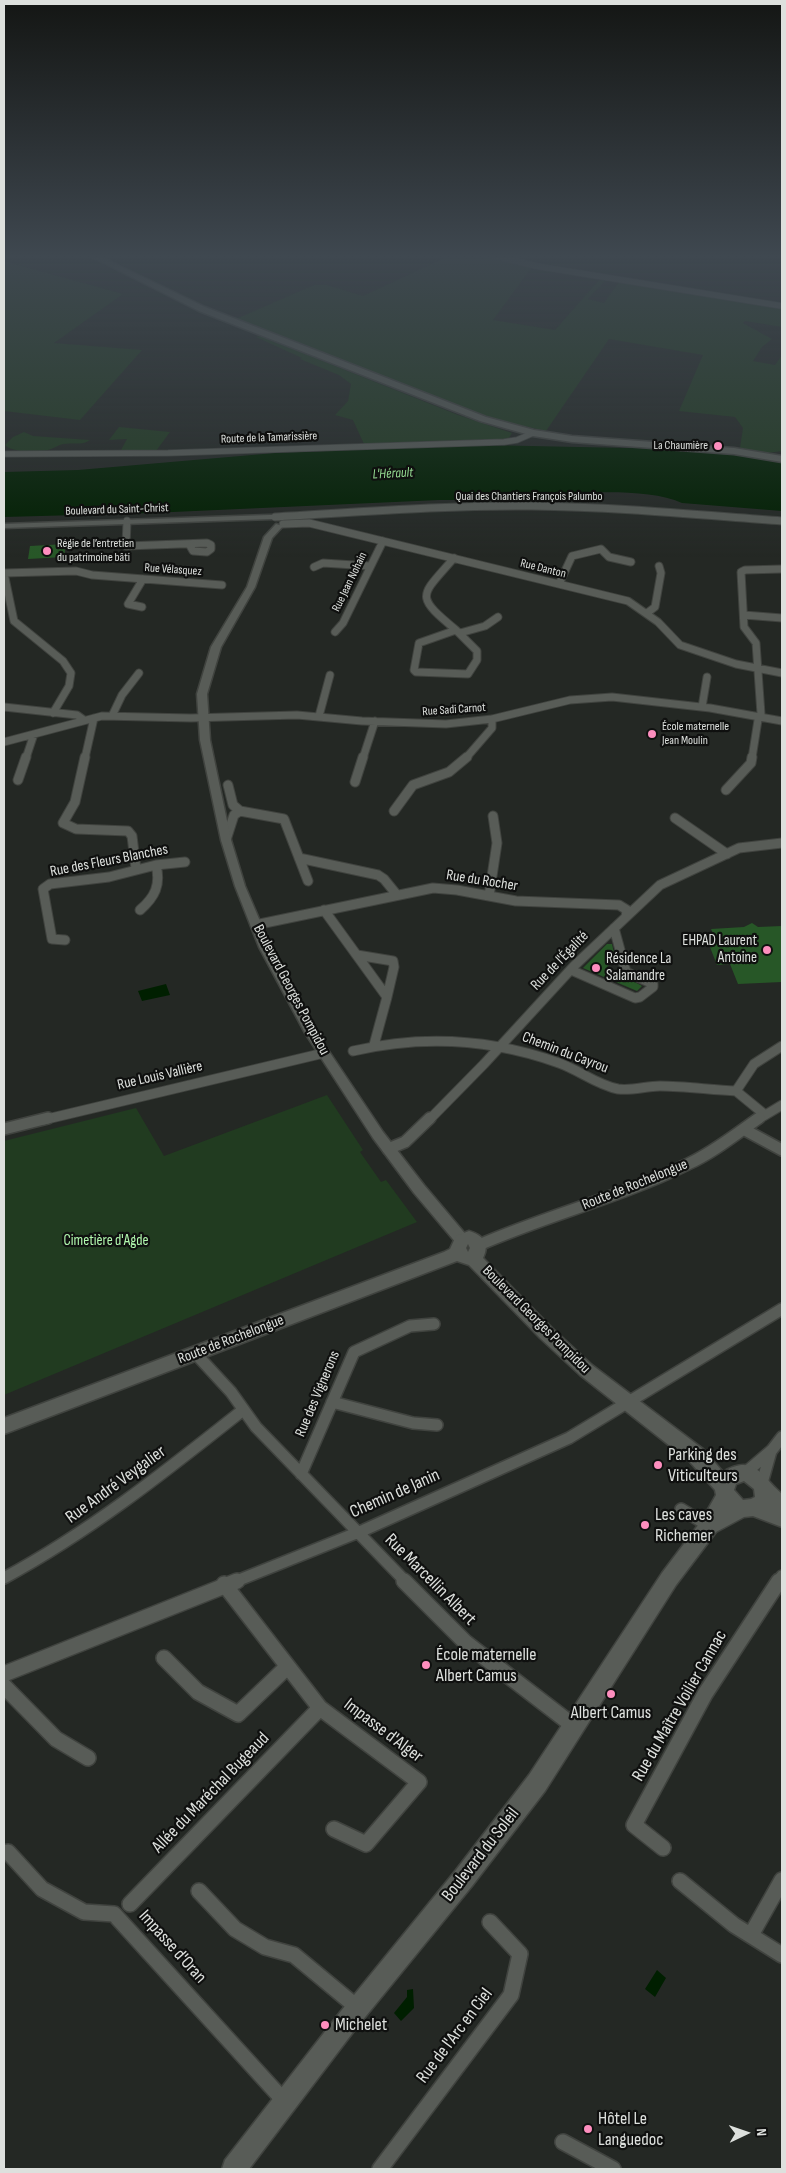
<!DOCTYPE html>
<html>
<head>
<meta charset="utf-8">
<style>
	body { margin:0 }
	#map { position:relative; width:786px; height:2173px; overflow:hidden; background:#242824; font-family:"Sofia Sans Condensed",sans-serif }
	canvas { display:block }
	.frame { position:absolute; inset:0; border:5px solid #dde0dd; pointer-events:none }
	.north { position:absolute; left:721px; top:2108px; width:50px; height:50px; -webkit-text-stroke:4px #0f100f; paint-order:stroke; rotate:87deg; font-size:14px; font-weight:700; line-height:20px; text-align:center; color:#dde0dd }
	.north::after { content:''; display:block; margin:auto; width:18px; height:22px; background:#dde0dd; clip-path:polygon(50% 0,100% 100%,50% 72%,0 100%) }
</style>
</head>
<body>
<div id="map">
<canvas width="786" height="2173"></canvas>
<div class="frame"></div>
<div class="north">N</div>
</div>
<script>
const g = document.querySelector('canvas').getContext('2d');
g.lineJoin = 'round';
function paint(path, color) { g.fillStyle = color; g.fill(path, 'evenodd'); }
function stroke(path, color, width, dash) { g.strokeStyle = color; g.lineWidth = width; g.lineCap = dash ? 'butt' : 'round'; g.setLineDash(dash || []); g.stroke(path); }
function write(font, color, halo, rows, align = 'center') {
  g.font = font + ' "Sofia Sans Condensed",sans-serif'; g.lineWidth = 4.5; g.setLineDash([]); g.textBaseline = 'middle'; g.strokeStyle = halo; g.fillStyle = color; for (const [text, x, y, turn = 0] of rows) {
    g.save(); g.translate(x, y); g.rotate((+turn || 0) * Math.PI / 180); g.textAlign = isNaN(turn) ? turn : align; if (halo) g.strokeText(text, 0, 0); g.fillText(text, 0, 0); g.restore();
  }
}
const green = new Path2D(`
	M453,254H482L532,267L493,320L555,330L600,279L605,281L588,299L604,303L619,282L782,308V327L745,321L743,323L772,339L762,347L753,361L775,365L782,355V451L768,453L740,448L743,428L735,417L679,411L703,355L609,339L546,431L493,419L236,319L314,285H327L363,296Z
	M4,261L123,294L54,343L142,350L80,420L4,411Z
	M260,336L458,415L512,433L507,441L364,444L353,420L335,415L348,401L351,384L339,375L300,359L302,358L256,337Z
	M119,427L170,432L156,451L121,450L127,439L109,440Z
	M24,432L33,436L90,440C82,446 72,442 63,444C58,445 53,449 48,450C38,453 13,453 5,445L13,437Z
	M327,1095L363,1150L360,1152L381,1182L386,1180L417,1222L4,1395V1141L136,1108L164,1156Z`);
const water = new Path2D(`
	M484,445L675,449L734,455L782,462V511L682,503C644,486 573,494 530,495L531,500H439L151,513L4,517V472L78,470L275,453Z
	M166,984L170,995L142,1001L138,991Z
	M657,1970L666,1978L655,1997L645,1989Z
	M413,1989L414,2008L401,2021L394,2013L407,1997V1990Z`);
const building = new Path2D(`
	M66,544L64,557L28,559L30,546Z
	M752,923L758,927L782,926V982L738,984L730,964L717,965L706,937L714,936L711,929L744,927Z
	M607,944H612L615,958L607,967L642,986L637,991L583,968Z`);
const minorFar4 = new Path2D(`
	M488,254L536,266L782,306
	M4,454L168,453L504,442L517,440L533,433`);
const minorFar3 = new Path2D(`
	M275,517C361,512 447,505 532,506C616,507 699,515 782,521
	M127,521L126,546L207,543L211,545V549L207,552L193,551L189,544
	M283,524L309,523L628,601L658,622L680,645L736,664L782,673
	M454,558C420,597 414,595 456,630
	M314,567L323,563L370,566
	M4,573L76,571L92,575L222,585
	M4,573L14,621L63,661L71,673L69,686L53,713
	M559,584L572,556L601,549L609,557L631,562
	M142,607L128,604L143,579
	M647,613L655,607L661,573L659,566
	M744,615L782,618
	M456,630L477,651V660L468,674L416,672L414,670L419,643Z
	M335,632L343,623L383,541
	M460,633L485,626L498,617
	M4,707L77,715L84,720
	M702,707L707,677
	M112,716L122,695L139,673
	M319,716L330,675
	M4,742L102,716L191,718L297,715L362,721L446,724L492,719L570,700L612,697L710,708L782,721
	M26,758L34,734
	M85,758L94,718
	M363,758L375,721
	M466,758L492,728V719
	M752,758L758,720L761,714L756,643L744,627L741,572L745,570L782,569`);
const minorFar2 = new Path2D(`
	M85,757L75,802L63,823L76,829L128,831L132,836L136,869
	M18,780L26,757
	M355,782L363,757
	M228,785L233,805L240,811L284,819L308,881
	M726,790L751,763L752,757
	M394,811L413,785L449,772L467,757
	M675,818L727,854
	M226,840L234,815L240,811
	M299,858L378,875L384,879L397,895
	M489,896L497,843L493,816
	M140,910C155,897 161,885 156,865
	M324,910L387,997L374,1045
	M255,925L433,888L457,890L516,901L619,905L627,910L626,917
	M65,940L52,939L43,889L50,884L109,877L156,865L185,862
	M357,955L393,961L394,967L387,997
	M571,970L635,998L640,997L653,987V984L626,972L614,928
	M353,1051C422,1035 492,1039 559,1063C579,1070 597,1085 618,1089C632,1091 646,1086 660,1086C685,1086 711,1090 736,1091
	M736,1091L754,1064L782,1046
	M736,1091L764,1114
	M43,1120L324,1053
	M429,1120L484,1064L574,966L660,885L739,848L782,843
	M757,1120L782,1105`);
const minorFar1 = new Path2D(`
	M4,1129L48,1118
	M745,1130L782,1150
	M388,1149L405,1142L430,1118
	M479,1245C548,1215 621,1197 688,1164C714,1152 736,1134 759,1118
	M196,1354L231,1392L256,1427L406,1582
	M332,1402L413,1423L437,1425
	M745,1473L772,1450L782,1437
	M301,1474L354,1352L410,1326L434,1324
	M762,1483L771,1451
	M681,1509L709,1526
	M4,1578C91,1531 166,1471 243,1410
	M234,1582L364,1530L569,1438L782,1309
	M778,1582L782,1576`);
const minor = new Path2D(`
	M404,1581L466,1643L575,1727
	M224,1584L320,1708L419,1782L366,1844L334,1829
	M164,1658L198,1692L238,1714L287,1667
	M4,1674L237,1581
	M4,1686L56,1739L88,1758
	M663,1848L634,1825L705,1694L779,1581
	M8,1852L42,1889L84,1912L114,1914L286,2103
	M680,1881L734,1925L782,1955
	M199,1891L235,1929L265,1947L294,1955L358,2008
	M130,1904L320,1708
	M751,1935L782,1880
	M563,2142L613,2169
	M380,2169L511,1995L520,1954L490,1922`);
const tertiary = new Path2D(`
	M269,515H272V519L4,528V524Z
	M276,524L283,526L272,538L255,587L221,647L207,694L210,740L231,840L245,886L271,947L316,1032L383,1132L424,1185L467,1236L469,1240L467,1244L462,1245L457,1244L414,1193L373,1138L305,1033L259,947L235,886L221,840L200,740L197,694L211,647L247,587L264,537Z`);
const secondary = new Path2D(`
	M86,254H95L205,307L486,417L534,430L572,436L734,448L782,456V462L734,454L572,442L533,436L480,421L199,311Z
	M469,1231C483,1235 490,1244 483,1258L552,1328L592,1365L703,1449L723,1472C754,1453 762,1477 782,1494V1527L753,1516L744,1517L716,1532L676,1585L545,1791L472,1886L357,2027L249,2169H222L225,2160L341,2011L456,1870L529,1775L662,1573L702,1520L716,1495L715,1490L689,1461L580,1375L540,1338L469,1265L457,1261L4,1434V1418L444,1252L450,1249L456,1236ZM468,1244L470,1248L468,1252L466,1248ZM744,1481L754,1489L755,1497L751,1499L743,1500L734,1490L736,1484Z`);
const markers = [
	[718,446,5,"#fd8ebe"],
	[47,551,5,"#fd8ebe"],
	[652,734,5,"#fd8ebe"],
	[767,950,5,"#fd8ebe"],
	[596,968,5,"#fd8ebe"],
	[658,1465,5,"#fd8ebe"],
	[645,1525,5,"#fd8ebe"],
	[426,1665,5,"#fd8ebe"],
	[611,1694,5,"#fd8ebe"],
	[325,2025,5,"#fd8ebe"],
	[588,2129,5,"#fd8ebe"]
];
const farStreetnames = [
	["Route de la Tamarissière",269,438,-2],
	["Quai des Chantiers François Palumbo",529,497],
	["Boulevard du Saint-Christ",117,510,-2],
	["Rue Danton",543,569,14],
	["Rue Vélasquez",173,570,4],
	["Rue Jean Nohain",350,582,-64],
	["Rue Sadi Carnot",454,710,-4]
];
const farPoinames = [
	["La Chaumière",708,446,"right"],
	["Régie de l’entretien",57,544],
	["du patrimoine bâti",57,558],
	["École maternelle",662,727],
	["Jean Moulin",662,741]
];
const farWaternames = [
	["L'Hérault",393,474,-3]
];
const streetNames = [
	["Rue des Fleurs Blanches",109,861,-11],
	["Rue du Rocher",482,881,9],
	["Rue de l'Égalité",560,961,-46],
	["Boulevard Georges Pompidou",291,990,62],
	["Chemin du Cayrou",565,1053,21],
	["Rue Louis Vallière",160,1076,-13],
	["Route de Rochelongue",635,1185,-22],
	["Boulevard Georges Pompidou",536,1320,45],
	["Route de Rochelongue",231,1340,-21],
	["Rue des Vignerons",318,1394,-67]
];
const poiNames = [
	["EHPAD Laurent",757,941],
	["Antoine",757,958],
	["Résidence La",606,959,"left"],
	["Salamandre",606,976,"left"]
];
const parkNames = [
	["Cimetière d'Agde",106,1241]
];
const nearPoinames = [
	["Parking des",668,1455],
	["Viticulteurs",668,1476],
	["Les caves",655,1515],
	["Richemer",655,1536],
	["École maternelle",436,1655],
	["Albert Camus",436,1676],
	["Albert Camus",611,1713,"center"],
	["Michelet",335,2025],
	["Hôtel Le",598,2119],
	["Languedoc",598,2140]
];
const nearStreetnames = [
	["Rue André Veygalier",116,1485,-36],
	["Chemin de Janin",395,1494,-24],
	["Rue Marcellin Albert",430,1580,45],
	["Rue du Maître Voilier Cannac",680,1706,-60],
	["Impasse d'Alger",383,1731,37],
	["Allée du Maréchal Bugeaud",211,1793,-46],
	["Boulevard du Soleil",481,1855,-52],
	["Impasse d'Oran",172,1947,48],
	["Rue de l'Arc en Ciel",455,2036,-53]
];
paint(green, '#213b20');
paint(water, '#001f00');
paint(building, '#275727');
stroke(minorFar4, '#40433f', 7);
stroke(minorFar3, '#40433f', 9);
stroke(minorFar2, '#40433f', 11);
stroke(minorFar1, '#40433f', 14);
stroke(minor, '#40433f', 18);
stroke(tertiary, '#40433f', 3);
stroke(secondary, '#40433f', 3);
stroke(minorFar4, '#585c57', 5.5);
stroke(minorFar3, '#585c57', 7);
stroke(minorFar2, '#585c57', 9);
stroke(minorFar1, '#585c57', 11);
stroke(minor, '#585c57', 15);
paint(tertiary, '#585c57');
paint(secondary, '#585c57');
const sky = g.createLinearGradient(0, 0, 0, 558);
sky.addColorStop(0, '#141614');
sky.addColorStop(0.46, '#3f4850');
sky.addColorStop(1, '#3f485000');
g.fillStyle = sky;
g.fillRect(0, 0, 786, 558);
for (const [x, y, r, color] of markers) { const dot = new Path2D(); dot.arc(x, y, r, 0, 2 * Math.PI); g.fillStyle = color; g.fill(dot); stroke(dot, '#0f100f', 2); }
write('12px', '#dde0dd', '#0f100f', farStreetnames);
write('12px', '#dde0dd', '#0f100f', farPoinames, 'left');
write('italic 14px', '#95db92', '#0f100f', farWaternames);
write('15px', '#dde0dd', '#0f100f', streetNames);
write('15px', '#dde0dd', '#0f100f', poiNames, 'right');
write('15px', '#b2f9af', '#0f100f', parkNames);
write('18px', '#dde0dd', '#0f100f', nearPoinames, 'left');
write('18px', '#dde0dd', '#0f100f', nearStreetnames);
</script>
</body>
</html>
